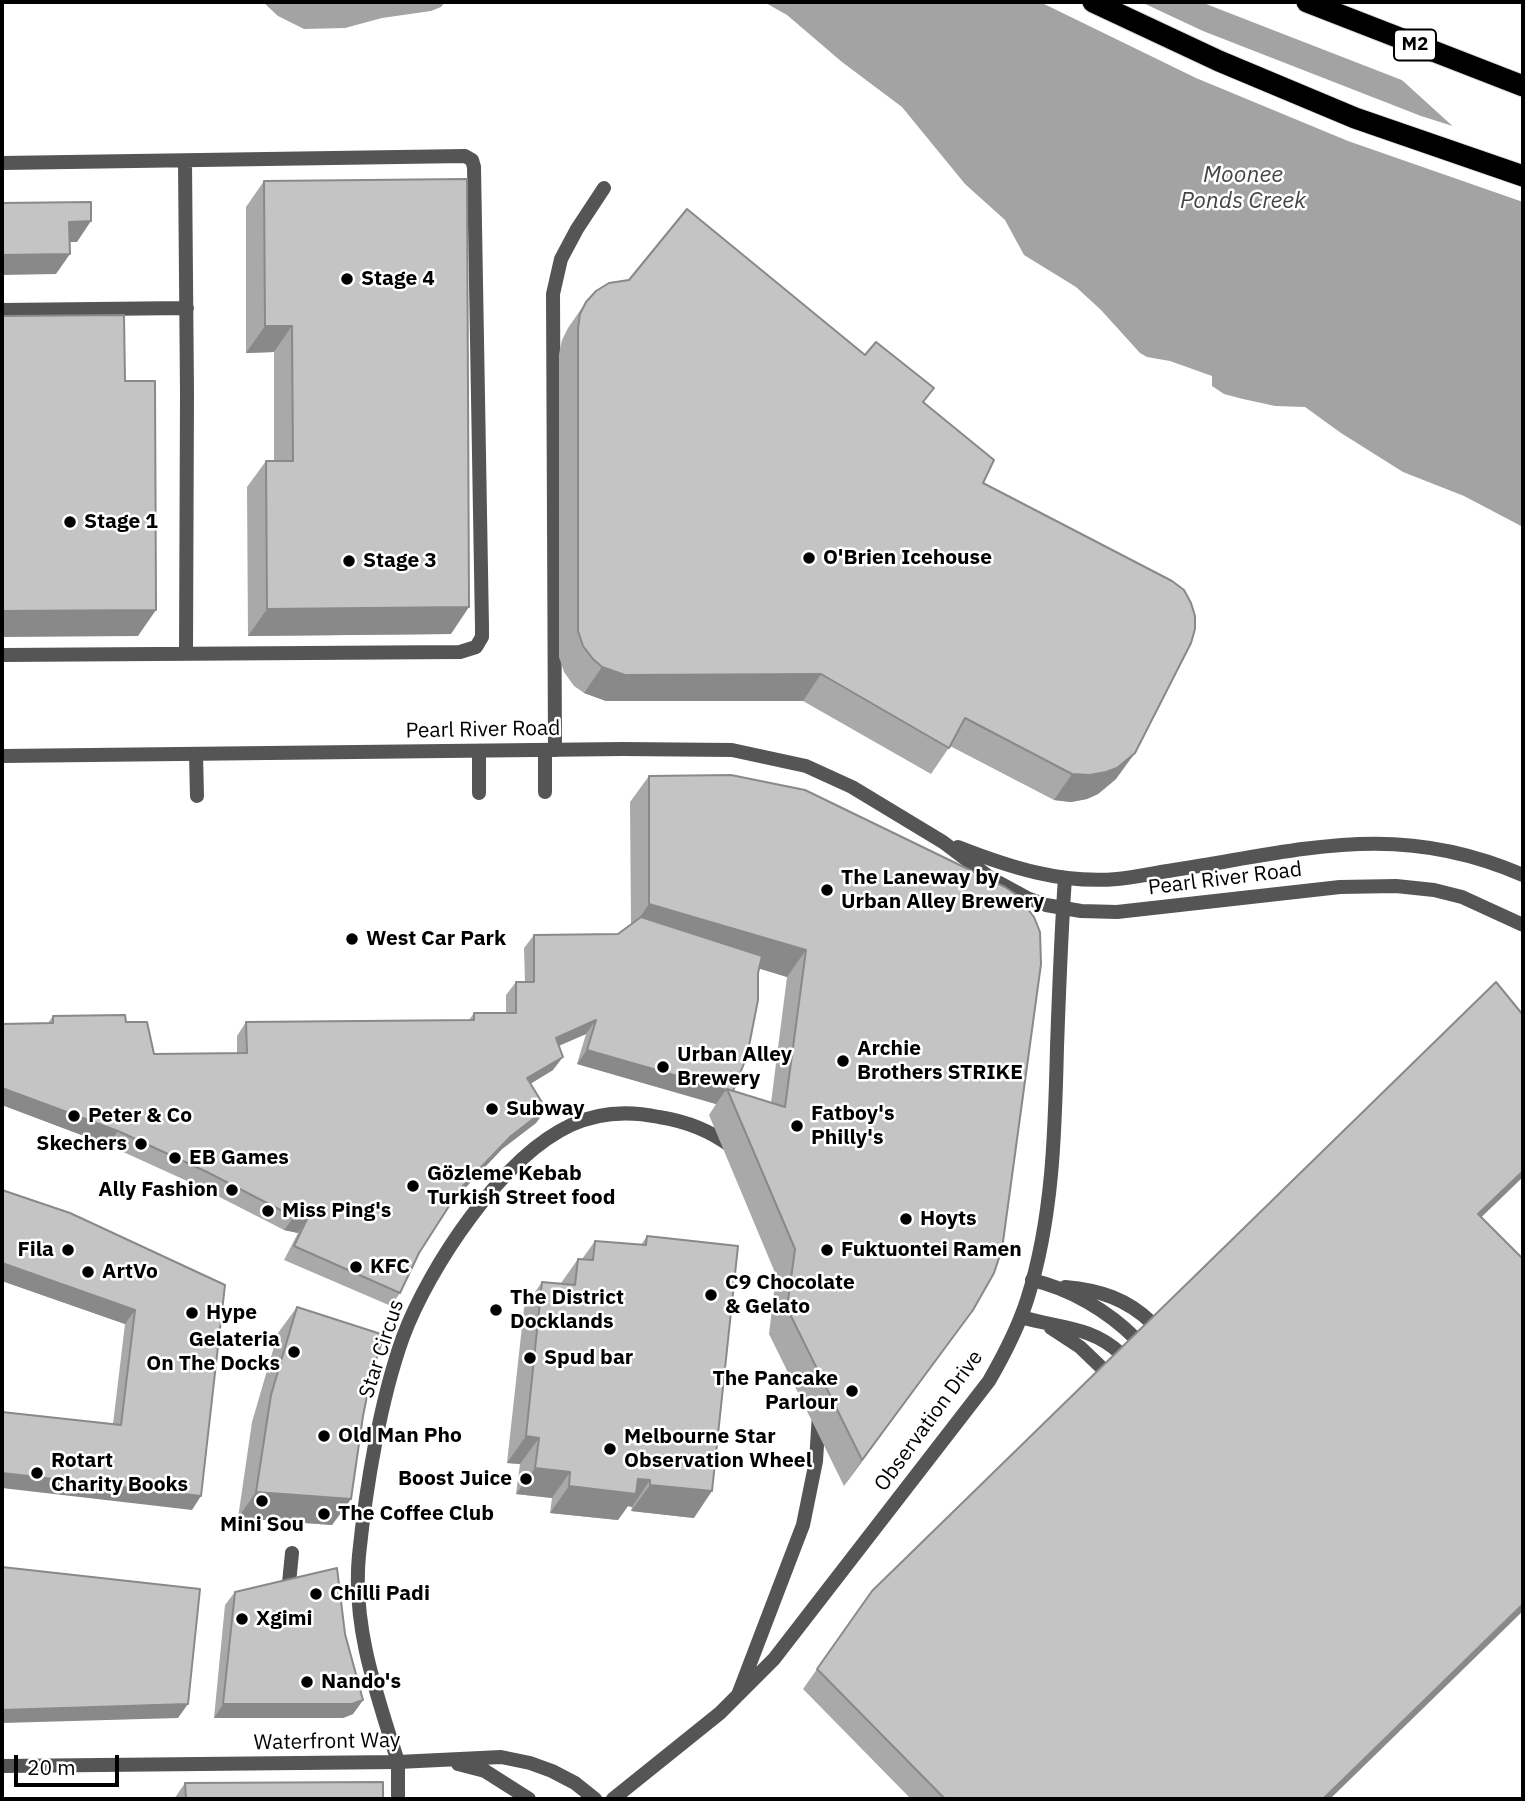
<!DOCTYPE html>
<html>
<head>
<meta charset="utf-8">
<style>
	body { margin:0 }
	#map { position:relative; width:1525px; height:1801px; overflow:hidden; background:#fff; font-family:"IBM Plex Sans",sans-serif }
	canvas { display:block }
	.frame { position:absolute; inset:0; border:4px solid #000; pointer-events:none }
	.scale { position:absolute; left:14px; top:1755px; width:105px; height:32px; box-sizing:border-box; border:4px solid #000; border-top:0; padding-left:9px; font-size:21px; line-height:24px; white-space:nowrap; color:#000; -webkit-text-stroke:5px #fff; paint-order:stroke }
</style>
</head>
<body>
<div id="map">
<canvas width="1525" height="1801"></canvas>
<div class="frame"></div>
<div class="scale">20 m</div>
</div>
<script>
const g = document.querySelector('canvas').getContext('2d');
g.lineJoin = 'round';
function paint(path, color) { g.fillStyle = color; g.fill(path, 'evenodd'); }
function stroke(path, color, width, dash) { g.strokeStyle = color; g.lineWidth = width; g.lineCap = dash ? 'butt' : 'round'; g.setLineDash(dash || []); g.stroke(path); }
function write(font, color, halo, rows, align = 'center') {
  g.font = font + ' "IBM Plex Sans",sans-serif'; g.lineWidth = 5; g.setLineDash([]); g.textBaseline = 'middle'; g.strokeStyle = halo; g.fillStyle = color; for (const [text, x, y, turn = 0] of rows) {
    g.save(); g.translate(x, y); g.rotate((+turn || 0) * Math.PI / 180); g.textAlign = isNaN(turn) ? turn : align; if (halo) g.strokeText(text, 0, 0); g.fillText(text, 0, 0); g.restore();
  }
}
const water = new Path2D(`
	M263,2H445L441,7L431,11L382,18L345,28L304,29L278,16Z
	M764,2H1316L1523,190V527L1464,496L1403,472L1341,433L1305,407L1275,406L1243,399L1224,394L1212,386V376L1170,361L1147,357L1140,353L1101,310L1076,287L1024,255L1005,220L965,184L902,107L842,62L787,15Z`);
const pier = new Path2D(`
	M1040,2H1141L1203,31L1421,116L1462,129L1523,185V202L1348,141L1196,78Z
	M1201,2H1321L1412,84L1260,25Z`);
const lane = new Path2D(`
	M185,162L187,393L186,653
	M2,163L465,156L472,160L474,167L482,627V637L476,647L460,652L2,655
	M2,310L187,308
	M545,750V792
	M555,750L553,294L561,259L577,229L604,188
	M479,751V793
	M196,754L197,796
	M1032,1280C1071,1289 1108,1311 1136,1339
	M1065,1287C1100,1290 1127,1299 1152,1323
	M1021,1317C1058,1328 1092,1326 1121,1354
	M1051,1328L1080,1347L1104,1370
	M398,1762V1799`);
const street = new Path2D(`
	M2,756L623,749L732,750L806,766L852,787L943,842L992,879L1027,898L1046,905L1081,911L1117,912L1340,887L1396,886L1434,890L1462,897L1523,925
	M958,847C1009,867 1061,884 1117,879C1138,877 1159,872 1180,869C1307,849 1399,821 1523,875
	M289,1583L292,1553
	M738,1695L803,1525L816,1461L819,1414
	M398,1762C377,1695 352,1627 359,1555C366,1487 380,1401 403,1337C429,1267 502,1157 571,1125C599,1112 630,1111 659,1117C685,1121 711,1131 732,1147
	M458,1764L485,1771L529,1799
	M2,1766L398,1762L501,1757L530,1763L552,1771L575,1783L595,1799
	M613,1799L720,1713L774,1659L989,1381C1004,1355 1018,1328 1027,1300C1053,1219 1055,1131 1057,1047C1059,991 1061,934 1065,878`);
const highway = new Path2D(`
	M1093,2L1219,61L1355,118L1523,176
	M1307,2L1523,86`);
const wall = new Path2D(`
	M264,181L451,634L248,636L247,487L266,461H274V352L246,353V207Z
	M586,302L924,402L983,483L1116,779L1098,794L1087,799L1071,802L1054,800L950,746L931,774L803,701H606L584,693L574,686L564,672L559,657V354L562,340L568,328Z
	M649,776L805,790L954,1336L844,1486L769,1334L776,1275L709,1115L716,1104L577,1064L586,1034L559,1046L553,1070L530,1084L546,1109L536,1123L502,1149L453,1201L419,1253L400,1293L391,1306L284,1260L298,1233L284,1230L198,1186L108,1145L2,1105V1024L48,1023L53,1016L126,1022L154,1054L237,1053V1036L246,1022L469,1020L474,1013H506V995L516,982H525L524,948L534,935L618,934L631,924L630,802ZM759,968L787,977L771,1103L733,1091Z
	M2,1190L225,1285L192,1510L113,1424L125,1324L2,1281Z
	M1481,1218L1330,1799H911L803,1689L872,1591Z
	M647,1236L694,1518L631,1511L632,1507L628,1506L618,1520L550,1513L552,1498L516,1494L520,1464L507,1463L524,1308L542,1282L561,1283L578,1259H582L595,1241L641,1245Z
	M297,1307L371,1376L363,1416L351,1499L332,1525L238,1518L252,1422L278,1333Z
	M235,1592L345,1634L363,1700L353,1714L343,1718H214L225,1605Z
	M185,1783L186,1799H174Z`);
const shadedWall = new Path2D(`
	M91,221L77,242H55L69,222Z
	M70,254L56,274L2,275V255Z
	M265,326H292L274,352L246,353Z
	M469,607L451,634L248,636L267,609Z
	M156,610L138,636L2,637V611Z
	M602,667L821,674L803,701H606L584,693Z
	M1135,753L1116,779L1098,794L1087,799L1071,802L1054,800L1072,774Z
	M649,904L806,950L787,977L631,930Z
	M596,1020L586,1034L546,1051L556,1038Z
	M587,1050L726,1090L716,1104L577,1064Z
	M563,1057L553,1070L517,1092L527,1078Z
	M2,1088L118,1131L108,1145L2,1105Z
	M546,1109L536,1123L502,1149L451,1203L460,1189L511,1136Z
	M1523,1171V1177L1464,1234L1478,1214Z
	M294,1217L307,1219L298,1233L284,1230Z
	M2,1263L135,1310L125,1324L2,1281Z
	M973,1310L954,1336L844,1486L862,1460Z
	M526,1436L539,1438L520,1464L507,1463Z
	M535,1468L570,1472L552,1498L516,1494Z
	M2,1473L201,1496L192,1510L2,1488Z
	M638,1479L650,1480L632,1507L628,1506L618,1520L550,1513L569,1486Z
	M650,1485L712,1491L694,1518L631,1511Z
	M256,1492L351,1499L332,1525L238,1518Z
	M1523,1604V1611L1330,1799H1323Z
	M363,1700L353,1714L343,1718H214L223,1704Z
	M188,1704L178,1718L2,1723V1710Z`);
const building = new Path2D(`
	M467,179L469,607L267,609L266,461H293L292,326H265L264,181Z
	M91,202V221L69,222L70,254L2,255V203Z
	M687,209L865,355L876,342L934,388L923,402L994,460L983,483L1172,581L1184,590L1191,603L1195,616V629L1191,643L1135,753L1117,768L1106,772L1090,775L1072,774L965,718L949,748L821,674L625,675L602,667L593,659L583,646L578,631V328L580,314L586,302L596,291L609,283L629,280Z
	M124,315L125,381H155L156,610L2,611V316Z
	M731,775L805,790L1005,887L1017,895L1034,917L1040,932L1041,964L1002,1249L994,1273L973,1310L862,1460L787,1308L795,1249L727,1089L785,1107L806,950L649,904V776Z
	M641,917L762,956L758,973V1000L747,1056L733,1091L727,1089L726,1090L587,1050L596,1020L556,1038L563,1057L527,1078L546,1109L511,1136L460,1189L419,1253L400,1293L294,1246L307,1219L294,1217L207,1172L118,1131L2,1088V1024L53,1023V1016L125,1015L126,1022H147L154,1054L247,1053L246,1022L474,1020V1013H516V982H534V935L618,934Z
	M1496,982L1523,1015V1171L1478,1214L1523,1259V1604L1323,1799H945L817,1669L872,1591Z
	M2,1190L70,1213L225,1285L201,1496L2,1473V1412L121,1425L135,1310L2,1263Z
	M647,1236L738,1246L712,1491L650,1485V1480L638,1479L636,1494L569,1486L570,1472L535,1468L539,1438L526,1436L542,1282L575,1285L578,1259L593,1260L595,1241L646,1245Z
	M297,1307L384,1335L371,1376L363,1416L351,1499L256,1492L271,1395Z
	M2,1567L200,1589L188,1704L2,1710Z
	M337,1568L345,1634L363,1700L352,1704H223L235,1592Z
	M383,1782V1799H186L185,1783Z`);
const markers = [
	[347,279,7,"#000"],
	[70,522,7,"#000"],
	[809,558,7,"#000"],
	[349,561,7,"#000"],
	[827,890,7,"#000"],
	[352,939,7,"#000"],
	[843,1061,7,"#000"],
	[663,1067,7,"#000"],
	[492,1109,7,"#000"],
	[74,1116,7,"#000"],
	[797,1126,7,"#000"],
	[141,1144,7,"#000"],
	[175,1158,7,"#000"],
	[413,1186,7,"#000"],
	[232,1190,7,"#000"],
	[268,1211,7,"#000"],
	[906,1219,7,"#000"],
	[68,1250,7,"#000"],
	[827,1250,7,"#000"],
	[356,1267,7,"#000"],
	[88,1272,7,"#000"],
	[711,1295,7,"#000"],
	[496,1310,7,"#000"],
	[192,1313,7,"#000"],
	[294,1352,7,"#000"],
	[530,1358,7,"#000"],
	[852,1391,7,"#000"],
	[324,1436,7,"#000"],
	[610,1449,7,"#000"],
	[37,1473,7,"#000"],
	[526,1479,7,"#000"],
	[262,1501,7,"#000"],
	[324,1514,7,"#000"],
	[316,1594,7,"#000"],
	[242,1619,7,"#000"],
	[307,1682,7,"#000"]
];
const shields = [
	[1415,45,42]
];
const shieldNames = [
	["M2",1415,45]
];
const poiNames = [
	["Stage 4",361,279],
	["Stage 1",84,522],
	["O'Brien Icehouse",823,558],
	["Stage 3",363,561],
	["The Laneway by",841,878],
	["Urban Alley Brewery",841,902],
	["West Car Park",366,939],
	["Archie",857,1049],
	["Brothers STRIKE",857,1073],
	["Urban Alley",677,1055],
	["Brewery",677,1079],
	["Subway",506,1109],
	["Fatboy's",811,1114],
	["Philly's",811,1138],
	["Peter & Co",88,1116],
	["Skechers",127,1144,"right"],
	["EB Games",189,1158],
	["Gözleme Kebab",427,1174],
	["Turkish Street food",427,1198],
	["Ally Fashion",218,1190,"right"],
	["Miss Ping's",282,1211],
	["Hoyts",920,1219],
	["Fila",54,1250,"right"],
	["Fuktuontei Ramen",841,1250],
	["KFC",370,1267],
	["ArtVo",102,1272],
	["C9 Chocolate",725,1283],
	["& Gelato",725,1307],
	["The District",510,1298],
	["Docklands",510,1322],
	["Hype",206,1313],
	["Gelateria",280,1340,"right"],
	["On The Docks",280,1364,"right"],
	["Spud bar",544,1358],
	["The Pancake",838,1379,"right"],
	["Parlour",838,1403,"right"],
	["Old Man Pho",338,1436],
	["Melbourne Star",624,1437],
	["Observation Wheel",624,1461],
	["Rotart",51,1461],
	["Charity Books",51,1485],
	["Boost Juice",512,1479,"right"],
	["The Coffee Club",338,1514],
	["Mini Sou",262,1525,"center"],
	["Chilli Padi",330,1594],
	["Xgimi",256,1619],
	["Nando's",321,1682]
];
const streetNames = [
	["Pearl River Road",483,730,-1],
	["Pearl River Road",1225,879,-7],
	["Star Circus",382,1349,-72],
	["Observation Drive",929,1421,-54],
	["Waterfront Way",327,1742,-1]
];
const waterNames = [
	["Moonee",1243,175],
	["Ponds Creek",1243,201]
];
paint(water, '#a3a3a3');
paint(pier, '#fff');
stroke(highway, '#dbdbdb', 23);
stroke(lane, '#555', 14);
stroke(street, '#555', 14);
stroke(highway, '#000', 21);
paint(wall, '#a9a9a9');
paint(shadedWall, '#898989');
paint(building, '#c4c4c4');
stroke(building, '#898989', 2);
for (const [x, y, r, color] of markers) { const dot = new Path2D(); dot.arc(x, y, r, 0, 2 * Math.PI); g.fillStyle = color; g.fill(dot); stroke(dot, '#fff', 2.5); }
for (const [x, y, w] of shields) { const box = new Path2D(); box.roundRect(x - w / 2, y - 15.5, w, 31, 5); g.fillStyle = '#fff'; g.fill(box); stroke(box, '#000', 2); }
write('bold 19px', '#000', null, shieldNames);
write('bold 21px', '#000', '#fff', poiNames, 'left');
write('21px', '#000', '#fff', streetNames);
write('italic 23px', '#444', '#fff', waterNames);
</script>
</body>
</html>
